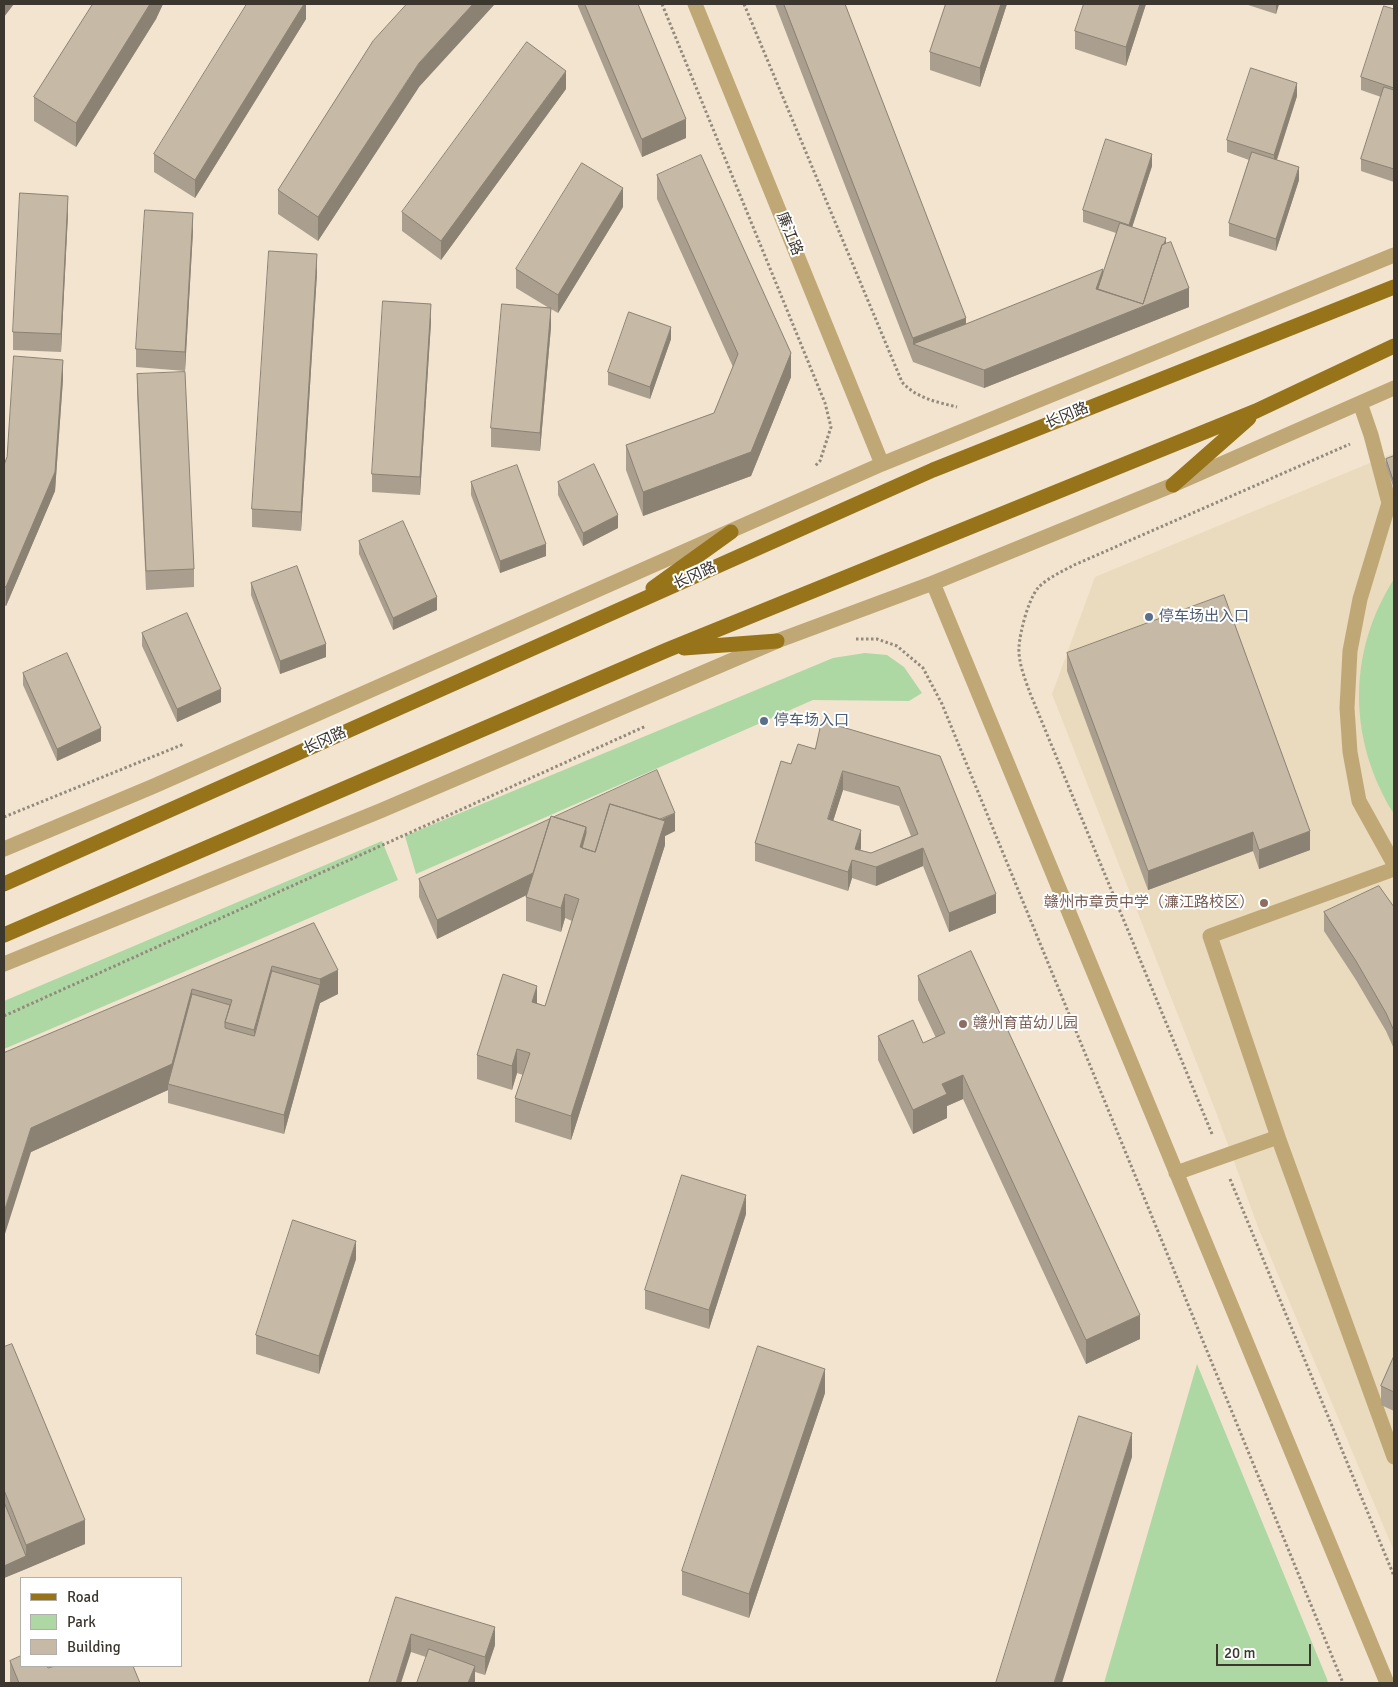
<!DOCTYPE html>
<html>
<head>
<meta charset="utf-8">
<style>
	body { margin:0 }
	#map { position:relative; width:1398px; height:1687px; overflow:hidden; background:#f2e4cf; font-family:Signika,sans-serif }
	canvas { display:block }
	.frame { position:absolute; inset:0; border:5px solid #3b362e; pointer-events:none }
	.legend { position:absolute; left:20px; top:1577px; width:162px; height:90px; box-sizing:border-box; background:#fff; border:1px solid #b1afab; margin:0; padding:6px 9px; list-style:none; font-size:15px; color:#3b362e }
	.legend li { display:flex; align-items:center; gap:10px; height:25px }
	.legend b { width:25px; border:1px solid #b1afab }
	.scale { position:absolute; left:1216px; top:1644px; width:95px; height:22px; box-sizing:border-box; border:2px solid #3b362e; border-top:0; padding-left:6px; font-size:15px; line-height:18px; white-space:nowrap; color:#3b362e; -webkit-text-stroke:4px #fff; paint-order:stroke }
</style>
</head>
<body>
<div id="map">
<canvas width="1398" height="1687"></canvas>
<div class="frame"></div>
<ul class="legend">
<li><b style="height:6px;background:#97741a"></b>Road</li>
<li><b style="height:14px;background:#add8a4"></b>Park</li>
<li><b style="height:14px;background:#c6b9a5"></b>Building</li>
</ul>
<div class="scale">20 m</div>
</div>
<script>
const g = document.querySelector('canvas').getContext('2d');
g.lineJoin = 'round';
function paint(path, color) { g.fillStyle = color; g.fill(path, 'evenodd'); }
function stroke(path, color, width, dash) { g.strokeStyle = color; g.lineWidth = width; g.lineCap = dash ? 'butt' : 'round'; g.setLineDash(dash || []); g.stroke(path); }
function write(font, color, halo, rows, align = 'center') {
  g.font = font + ' Signika,"Noto Sans SC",sans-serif'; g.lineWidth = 4; g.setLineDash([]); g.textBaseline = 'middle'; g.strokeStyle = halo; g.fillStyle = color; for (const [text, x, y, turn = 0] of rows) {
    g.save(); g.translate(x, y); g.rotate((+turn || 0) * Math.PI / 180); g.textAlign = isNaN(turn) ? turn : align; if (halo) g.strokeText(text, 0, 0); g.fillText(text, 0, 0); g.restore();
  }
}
const built = new Path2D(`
	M1394,453V1551L1258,1227L1216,1112L1052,694L1095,577Z`);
const green = new Path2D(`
	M1394,579V814C1348,740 1347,653 1394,579Z
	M865,653L887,655L904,667L922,693L909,701L813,700L416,874L405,836L833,658Z
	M382,841L398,880L4,1049V1001Z
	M1197,1364L1327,1679L1328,1683H1104Z`);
const path = new Path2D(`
	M662,4L825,403L831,427L820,461L815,466
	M744,4L902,382C916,398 937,402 957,407
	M856,639H877L897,646L923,668L942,704L1343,1683
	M4,817L184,744
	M4,1016L646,726
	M1212,1134L1030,693C1025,679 1018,662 1019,647C1020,632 1028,600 1038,588C1047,578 1063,571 1074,565L1350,444
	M1230,1179L1394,1576`);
const minor = new Path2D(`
	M695,4L882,464
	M1360,403L1371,435L1389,503L1360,599L1350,651L1347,708L1350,752L1359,801L1394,864
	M933,583L1387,1683
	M4,849L154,786L882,464L1394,255
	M4,964L380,811L777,641L933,583L1173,485L1394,388
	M1278,1137L1394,1457
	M1176,1173L1278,1137L1210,936L1394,869`);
const major = new Path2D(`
	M1173,485L1249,418
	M653,588L731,532
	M684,648L777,641
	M4,884L933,470L1394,287
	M4,935L667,650L1256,411L1394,346`);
const wall = new Path2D(`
	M93,4H163L156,19L76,147L34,121V97Z
	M306,4V19L195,198L154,172V154Z
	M577,4H638L686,138L642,157Z
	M775,4H845L966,324L1103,275L1116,233L1083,222V210L1152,166L1132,227L1166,244L1189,307L984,388L913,362Z
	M946,4H1007L980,87L930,70V52Z
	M1146,4L1126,66L1075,49V31Z
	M1245,4H1279L1276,14Z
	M1394,9V182L1361,171V159L1381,97L1361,90V77Z
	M419,87L318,241L278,214V190Z
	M566,89L441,260L402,231V212Z
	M1297,96L1277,160L1299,180L1276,251L1229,236V223L1249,160L1227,152V140Z
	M657,175L791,377L751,476L643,516L626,470V445L714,413L733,367L657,199Z
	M623,207L558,313L551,309V327L540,451L491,447V428L549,308L516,288V269Z
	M68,214L61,352L13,350V332Z
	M193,231L185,371L136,367V349Z
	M317,273L301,531L252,527V509Z
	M431,322L420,495L372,492V474Z
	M671,339L650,399L608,385V372Z
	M137,374L194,569V587L146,590L137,393Z
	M63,379L55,491L6,606L4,605V465Z
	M1394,456L1393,486L1386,466V459Z
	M471,482L546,556L500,573L471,495Z
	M558,482L618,528L583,546L558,495Z
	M359,541L437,610L393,630L359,554Z
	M251,583L326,657L280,674L251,595Z
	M142,633L221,702L177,722L142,646Z
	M1067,653L1310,850L1259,869L1253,851L1148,890L1067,671Z
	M23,673L101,741L57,761L23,685Z
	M815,749L940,756L996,913L949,932L923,866L876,886L852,878L848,891L755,861V843L791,764ZM843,790L899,806L911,836L871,853L860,850L861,848L833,821Z
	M554,817L675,831L665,836V845L571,1140L515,1122V1098L523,1075L517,1073L512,1090L477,1079V1055L537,1003L545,1006L572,921L565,918L561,932L526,921V895L437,939L419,897V879Z
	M1394,907V1049L1386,1031L1356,980L1324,931V912Z
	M314,923L338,994L320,1003L284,1134L168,1103V1090L31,1152L4,1053Z
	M918,976L1140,1339L1086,1364L963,1099L947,1106V1118L913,1134L878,1060V1036L923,1043L936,1038L918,1000Z
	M746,1214L709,1329L645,1309V1290Z
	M356,1259L319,1374L256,1354V1335Z
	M4,1347L85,1544L4,1578Z
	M1394,1356V1411L1381,1405V1386Z
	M825,1393L749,1618L682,1595V1571Z
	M396,1597L495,1645L485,1675L475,1672V1683L426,1657L411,1652Z
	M10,1661L48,1668L140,1683H10Z`);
const shadedWall = new Path2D(`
	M4,4H14L4,17Z
	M150,4H163L156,19L76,147V123Z
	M304,4H306V19L195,198V180Z
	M473,4H495L419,87L318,241V217L419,63Z
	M1001,4H1007L980,87V68Z
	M1140,4H1146L1126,66V47Z
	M1276,4H1279L1276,14Z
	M566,71V89L441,260V241Z
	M1297,83V96L1274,168V155Z
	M686,119V138L642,157V139Z
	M1152,154V166L1129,237V225Z
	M1299,167V180L1276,251V239Z
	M623,188V207L558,313V295Z
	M68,196V214L61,352V334Z
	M193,213V231L185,371V352Z
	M1166,238V251L1189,288V307L984,388V370L1144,306Z
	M317,254V273L301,531V512Z
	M1103,269V287L1100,296L1096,289Z
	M431,304V322L420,495V477Z
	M551,308V327L540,451V433Z
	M966,318V342L913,344V338Z
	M671,327V339L650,399V387Z
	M791,353V377L751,476L643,516V492Z
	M63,360V379L55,491L6,606V587Z
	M618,515V528L583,546V533Z
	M546,544V556L500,573V561Z
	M437,597V610L393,630V618Z
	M326,644V657L280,674V661Z
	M221,689V702L177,722V709Z
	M101,728V741L57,761V749Z
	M843,771V790L828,837V819Z
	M675,813V831L665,836V845L571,1140V1116L653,823Z
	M586,827V851L580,847Z
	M861,830V848L857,862L855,849Z
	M1310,831V850L1259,869V850Z
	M1253,832V851L1148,890V871Z
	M923,848V866L876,886V867Z
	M852,860V878L848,891V872Z
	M535,872V891L437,939V920Z
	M565,894V918L561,932V908Z
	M996,894V913L949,932V913Z
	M272,966V990L254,1054V1030Z
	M338,970V994L320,1003L284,1134V1115L320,985V979Z
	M537,986V1010L532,1002Z
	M192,989V1013L168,1084V1090L31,1152L4,1237V1212L31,1128Z
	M517,1049V1073L512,1090V1066Z
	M963,1075V1099L947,1106V1118L913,1134V1110L942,1084Z
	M746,1195V1214L709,1329V1310Z
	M356,1241V1259L319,1374V1356Z
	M1140,1315V1339L1086,1364V1340Z
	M825,1369V1393L749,1618V1594Z
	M1132,1433V1457L1062,1683H1054Z
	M85,1520V1544L26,1569V1545Z
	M26,1556V1569L4,1578V1566Z
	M495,1627V1645L485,1675V1657Z
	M411,1634V1652L401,1683H396Z
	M475,1666V1683H468Z`);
const building = new Path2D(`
	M93,4H150L76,123L34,97Z
	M247,4H304L195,180L154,154Z
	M407,4H473L419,63L318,217L278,190L373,41Z
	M585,4H638L686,119L642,139Z
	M784,4H845L966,318L913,338Z
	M946,4H1001L980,68L930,52Z
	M1084,4H1140L1126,47L1075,31Z
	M1384,6L1394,9V88L1361,77Z
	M527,42L566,71L441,241L402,212Z
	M1251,68L1297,83L1274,155L1227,140Z
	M1384,87L1394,90V169L1361,159Z
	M1106,139L1152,154L1129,225L1083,210Z
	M1252,152L1299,167L1276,239L1229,223Z
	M701,155L791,353L751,452L643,492L626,445L714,413L738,354L657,175Z
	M582,163L623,188L558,295L516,269Z
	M20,193L68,196L61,334L13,332Z
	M145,210L193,213L185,352L136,349Z
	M1120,223L1166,238L1164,244L1162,245L1143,304L1098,289Z
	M1171,242L1189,288L984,370L913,344L966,324L1103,269L1096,289L1143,304L1162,245Z
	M269,251L317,254L301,512L252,509Z
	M383,301L431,304L420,477L372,474Z
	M502,304L551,308L540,433L491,428Z
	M629,312L671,327L650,387L608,372Z
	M14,356L63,360L55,472L6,587L4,586V465L7,457Z
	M185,372L194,569L146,571L137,374Z
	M1394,456V480H1393L1386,459Z
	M594,464L618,515L583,533L558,482Z
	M517,465L546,544L500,561L471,482Z
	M403,521L437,597L393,618L359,541Z
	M297,566L326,644L280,661L251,583Z
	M1224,595L1310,831L1259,850L1253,832L1148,871L1067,653Z
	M187,613L221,689L177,709L142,633Z
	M67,653L101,728L57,749L23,673Z
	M822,721L940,756L996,894L949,913L923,848L876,867L852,860L848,872L755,843L781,761L791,764L798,744L815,749ZM843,771L899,787L918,834L871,853L855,849L861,830L828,819Z
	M657,770L675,813L660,819L610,804L595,852L582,848L586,833V827L554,817Z
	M610,804L665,821L571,1116L515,1098L530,1053L517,1049L512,1066L477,1055L503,974L537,986L532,1002L545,1006L579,899L565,894L561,908L526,897L551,816L586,827L580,847L595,852Z
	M550,819L533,873L437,920L419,879Z
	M1379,886L1394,907V1031L1386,1013L1356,961L1324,912Z
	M314,923L338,970L320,979L272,966L254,1030L225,1022L232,1000L192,989L172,1064L31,1128L4,1212V1053Z
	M971,951L1140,1315L1086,1340L963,1075L942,1084L947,1094L913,1110L878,1036L913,1020L923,1043L945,1033L918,976Z
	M272,971L320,985L284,1115L168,1084L192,994L230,1005L225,1022V1028L254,1036Z
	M682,1175L746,1195L709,1310L645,1290Z
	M293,1220L356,1241L319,1356L256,1335Z
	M12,1344L85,1520L26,1545L4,1490V1347Z
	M758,1346L825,1369L749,1594L682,1571Z
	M1394,1356V1392L1381,1386Z
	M1079,1416L1132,1433L1054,1683H996Z
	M4,1502L26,1556L4,1566Z
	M396,1597L495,1627L485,1657L411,1634L396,1683H369Z
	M429,1649L475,1666L468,1683H417Z
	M21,1656V1666H47L48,1668L55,1666H133L140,1683H19L10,1661Z`);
const markers = [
	[1149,617,5,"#5c6f8a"],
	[764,721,5,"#5c6f8a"],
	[1264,903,5,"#8d6e63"],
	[963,1024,5,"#8d6e63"]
];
const streetNames = [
	["廉江路",789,234,68],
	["长冈路",1067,416,-22],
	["长冈路",695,576,-24],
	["长冈路",325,741,-24]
];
const serviceNames = [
	["停车场出入口",1159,617],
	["停车场入口",774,721]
];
const educationNames = [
	["赣州市章贡中学（濂江路校区）",1254,903],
	["赣州育苗幼儿园",973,1024,"left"]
];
paint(built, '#eadabe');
paint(green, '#add8a4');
stroke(path, '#948a7c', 3, [2.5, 2.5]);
stroke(minor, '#c0a876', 15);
stroke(major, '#97741a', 15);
paint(wall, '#aa9f8e');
paint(shadedWall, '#8b8274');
paint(building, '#c6b9a5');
stroke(building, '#8b8274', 1);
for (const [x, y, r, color] of markers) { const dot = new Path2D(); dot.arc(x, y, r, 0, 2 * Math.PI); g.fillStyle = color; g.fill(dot); stroke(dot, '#fff', 2); }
write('15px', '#3b362e', '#fff', streetNames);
write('15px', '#4e5e75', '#fff', serviceNames, 'left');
write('15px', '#785e54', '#fff', educationNames, 'right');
</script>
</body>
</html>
